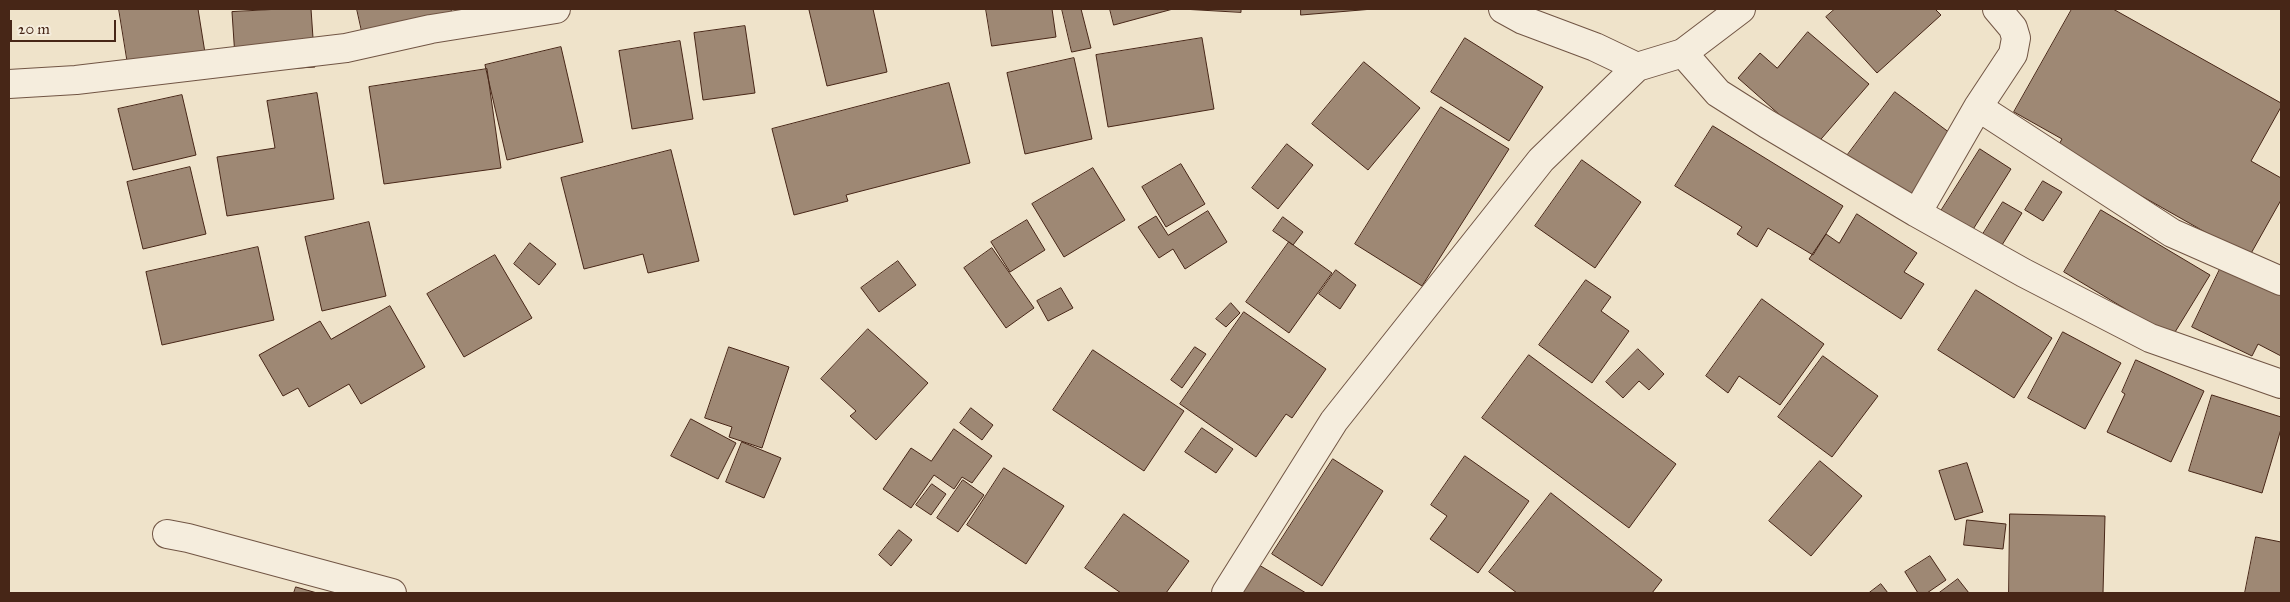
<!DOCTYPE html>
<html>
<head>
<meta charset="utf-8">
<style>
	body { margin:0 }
	#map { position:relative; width:2290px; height:602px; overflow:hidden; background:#efe3ca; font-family:"IM FELL Great Primer",serif }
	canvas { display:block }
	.frame { position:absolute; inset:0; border:10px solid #472617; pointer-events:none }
	.scale { position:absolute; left:10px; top:20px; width:106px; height:22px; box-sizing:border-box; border:2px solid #472617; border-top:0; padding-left:6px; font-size:15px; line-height:18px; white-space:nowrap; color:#472617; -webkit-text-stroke:4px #f5eddd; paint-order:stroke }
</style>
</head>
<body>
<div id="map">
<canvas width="2290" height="602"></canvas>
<div class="frame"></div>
<div class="scale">20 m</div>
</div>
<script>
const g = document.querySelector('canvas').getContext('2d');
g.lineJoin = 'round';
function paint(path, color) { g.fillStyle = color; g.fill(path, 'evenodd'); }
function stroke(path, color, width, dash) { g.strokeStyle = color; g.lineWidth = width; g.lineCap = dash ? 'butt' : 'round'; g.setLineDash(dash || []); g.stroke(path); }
const building = new Path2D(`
	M119,9H198L206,59L129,71Z
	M281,9H311L315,67L236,72L232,12Z
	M357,9H451L456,35L367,54Z
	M815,9H873L887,72L827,86L809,10Z
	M986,9H1052L1056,37L992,46Z
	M1062,9H1081L1091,48L1072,52Z
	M1110,9H1173L1114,25Z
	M1182,9H1241V12Z
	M1301,9H1373L1301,15Z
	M1835,9H1935L1941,15L1877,73L1826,17Z
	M2072,9H2113L2281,103V107L2251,161L2281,178V200L2249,257L2057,148L2062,139L2014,112Z
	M745,26L755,93L703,100L694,33Z
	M1808,32L1869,84L1815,146L1738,78L1760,53L1777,68Z
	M1202,38L1214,109L1108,127L1096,55Z
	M1465,38L1543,87L1509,141L1431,92Z
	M680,41L693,119L632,129L619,51Z
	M561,47L583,142L507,160L485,65Z
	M1074,58L1092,139L1025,154L1007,73Z
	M1364,62L1420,108L1368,170L1312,124Z
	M487,69L501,168L384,184L369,87Z
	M949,83L970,163L846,195L848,201L794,215L772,129Z
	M1895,92L1954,136L1906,202L1846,157Z
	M317,93L334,199L227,216L217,157L275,148L267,101Z
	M182,95L196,155L133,170L118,109Z
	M1441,107L1509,149L1422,286L1355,244Z
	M1713,126L1843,206L1813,255L1768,228L1757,247L1737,234L1742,227L1675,186Z
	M1287,144L1313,165L1278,209L1252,188Z
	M1980,149L2011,169L1972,231L1941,211Z
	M671,150L699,261L648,273L643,254L584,269L561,178Z
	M1582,160L1641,202L1595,268L1535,226Z
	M1181,164L1205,204L1166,227L1142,187Z
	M190,167L206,234L143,249L127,182Z
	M1093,168L1125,220L1064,257L1032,204Z
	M2043,181L2062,192L2043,221L2025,210Z
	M2003,202L2022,213L2002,245L1983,234Z
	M2101,210L2210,275L2172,337L2064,272Z
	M1208,211L1227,242L1185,269L1173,249L1159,258L1138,227L1156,216L1168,235Z
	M1857,214L1917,253L1904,272L1924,284L1901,319L1809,259L1826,234L1839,243Z
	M1283,217L1303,232L1293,245L1273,231Z
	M1027,220L1045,250L1010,272L991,242Z
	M369,222L386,296L322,311L305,237Z
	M1289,242L1332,273L1289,333L1246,302Z
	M530,243L556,264L539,285L514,264Z
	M258,247L274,320L162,345L146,272Z
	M992,248L1034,308L1006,328L964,268Z
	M495,255L532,318L464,357L427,294Z
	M898,261L916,285L879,312L861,288Z
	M2222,265L2281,294V356L2258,344L2252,356L2192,327Z
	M1336,270L1356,285L1340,309L1319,294Z
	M1586,280L1611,297L1601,311L1629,331L1592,383L1539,345Z
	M1061,288L1073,308L1048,321L1037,301Z
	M1976,290L2052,338L2014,398L1938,350Z
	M1762,299L1824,344L1780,405L1739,376L1728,393L1706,376Z
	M1231,303L1240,313L1226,327L1216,319Z
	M390,306L425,367L361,404L349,384L309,407L298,388L283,396L259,355L320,321L331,339Z
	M1244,312L1326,369L1292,418L1286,414L1256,457L1180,404Z
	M868,329L928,383L876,440L850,416L856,411L821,379Z
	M2063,332L2121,363L2085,429L2028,398Z
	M729,347L789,367L762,448L729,437L732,427L705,418Z
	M1195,347L1206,354L1182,388L1171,380Z
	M1638,349L1664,374L1649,390L1639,381L1623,398L1606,382Z
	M1093,350L1184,411L1144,471L1053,410Z
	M1529,355L1676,464L1629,528L1482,418Z
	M1823,356L1878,396L1832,457L1778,417Z
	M2136,360L2204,391L2171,462L2107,432L2125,394L2122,392Z
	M2212,395L2281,417V429L2262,493L2189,471Z
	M971,408L993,425L982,440L960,423Z
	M691,419L736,443L718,479L671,456Z
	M1202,428L1233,449L1216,473L1185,452Z
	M954,429L992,456L972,483L962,477L954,489L934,475L911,508L883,489L911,448L931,461Z
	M742,442L781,458L764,498L726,482Z
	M1465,456L1529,501L1478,573L1430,539L1447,516L1431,505Z
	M1333,459L1383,491L1322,586L1272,554Z
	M1820,461L1862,496L1811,556L1769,521Z
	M1967,463L1983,512L1955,520L1939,471Z
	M1004,468L1064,506L1026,564L967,525Z
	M963,480L984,495L958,532L937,518Z
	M932,484L946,494L931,515L916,505Z
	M1551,493L1662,580L1652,593H1517L1489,572Z
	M1124,514L1189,561L1166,593H1121L1085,568Z
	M2010,514L2105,516L2103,593H2009Z
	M1967,520L2006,524L2003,549L1964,545Z
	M899,530L912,540L891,566L879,555Z
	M2256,537L2281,542V593H2245Z
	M1930,556L1946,580L1927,593H1918L1905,572Z
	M1259,565L1306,593H1241Z
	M1958,579L1969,593H1939Z
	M1881,584L1888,593H1869Z
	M296,587L317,593H294Z`);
const minor = new Path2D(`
	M1503,9L1523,20L1595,47L1637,67
	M1683,53L1718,93L1767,124L1917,213L2024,273L2150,338L2281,384
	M9,84L76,80L346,48L431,29L556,9
	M1978,107L2172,233L2281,281
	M1917,213L1978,107L2013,54L2016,38L2013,28L1997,9
	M167,534L188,538L392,593`);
const tertiary = new Path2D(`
	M1226,593L1334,421L1541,160L1637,67L1683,53L1741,9`);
paint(building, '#9e8874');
stroke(building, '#472617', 1);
stroke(minor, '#715544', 30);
stroke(tertiary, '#715544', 30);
stroke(minor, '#f5eddd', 28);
stroke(tertiary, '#f5eddd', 28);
</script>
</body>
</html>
